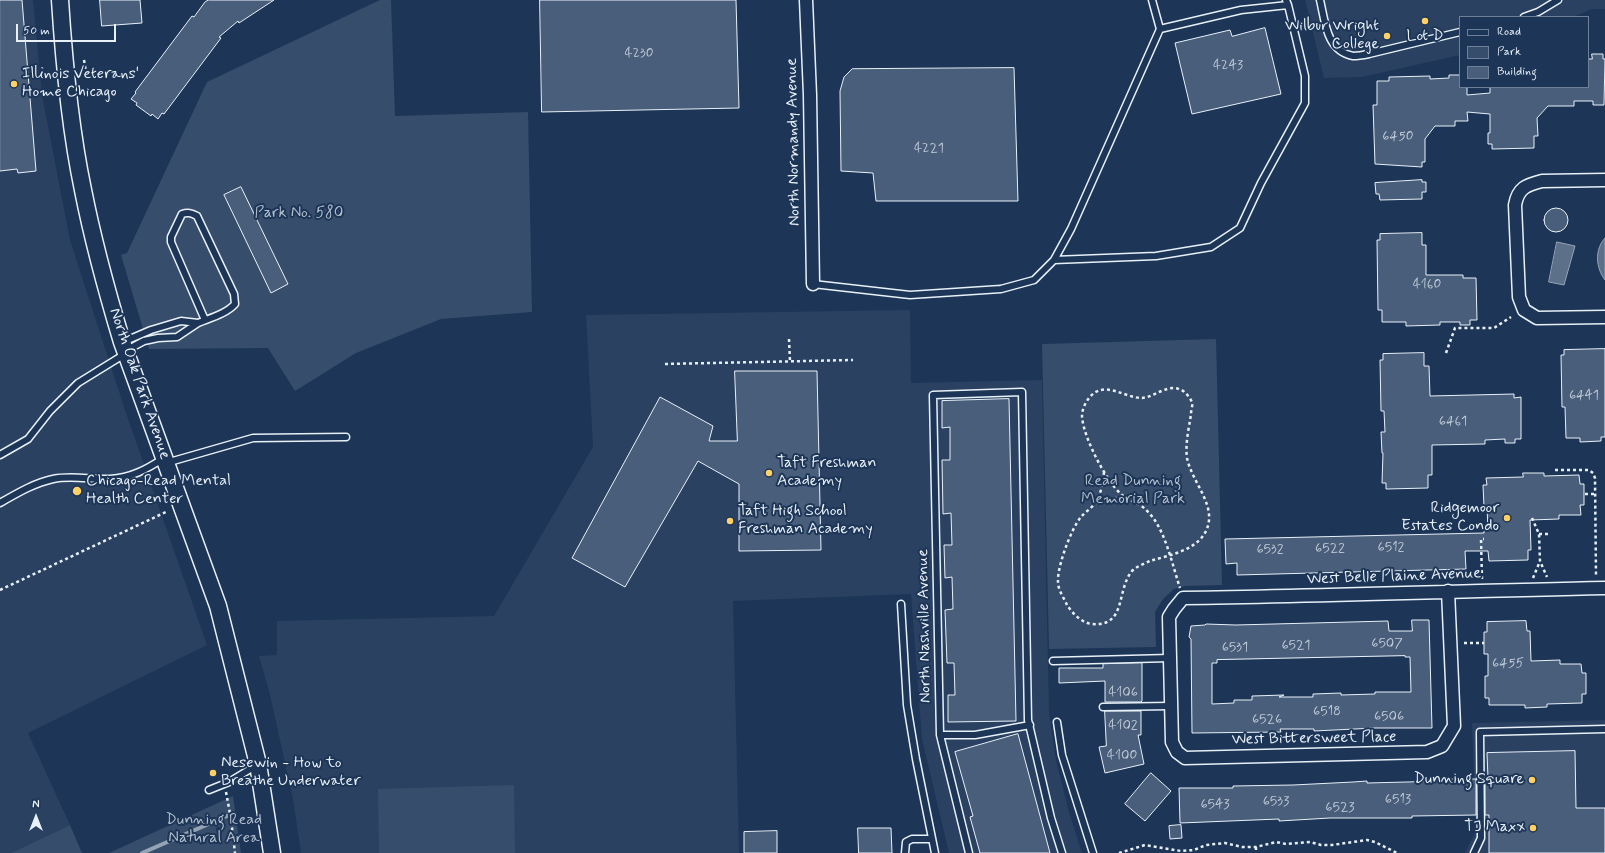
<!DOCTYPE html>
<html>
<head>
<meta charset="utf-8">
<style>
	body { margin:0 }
	#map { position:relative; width:1605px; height:853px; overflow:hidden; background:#1d3557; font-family:Mynerve,sans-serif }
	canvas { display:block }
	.legend { position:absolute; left:1459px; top:16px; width:130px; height:72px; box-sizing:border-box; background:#1d3557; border:1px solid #6e8097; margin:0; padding:5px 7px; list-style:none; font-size:12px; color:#e8f1f8 }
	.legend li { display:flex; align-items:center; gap:8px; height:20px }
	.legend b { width:20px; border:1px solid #6e8097 }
	.north { position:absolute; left:16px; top:797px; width:40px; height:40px; -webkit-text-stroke:3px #1d3557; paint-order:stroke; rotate:0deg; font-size:11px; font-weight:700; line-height:16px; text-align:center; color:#e8f1f8 }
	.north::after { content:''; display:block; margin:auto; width:14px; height:18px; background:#e8f1f8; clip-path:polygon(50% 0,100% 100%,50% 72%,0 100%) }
	.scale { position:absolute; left:16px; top:24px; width:100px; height:18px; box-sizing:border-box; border:2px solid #e8f1f8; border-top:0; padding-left:5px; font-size:12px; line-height:14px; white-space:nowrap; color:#e8f1f8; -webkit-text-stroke:3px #1d3557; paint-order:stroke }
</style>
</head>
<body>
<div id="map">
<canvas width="1605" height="853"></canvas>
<ul class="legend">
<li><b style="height:5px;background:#1d3557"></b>Road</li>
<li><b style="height:11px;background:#374d6c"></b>Park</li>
<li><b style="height:11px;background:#495e7a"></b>Building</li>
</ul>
<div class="north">N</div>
<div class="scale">50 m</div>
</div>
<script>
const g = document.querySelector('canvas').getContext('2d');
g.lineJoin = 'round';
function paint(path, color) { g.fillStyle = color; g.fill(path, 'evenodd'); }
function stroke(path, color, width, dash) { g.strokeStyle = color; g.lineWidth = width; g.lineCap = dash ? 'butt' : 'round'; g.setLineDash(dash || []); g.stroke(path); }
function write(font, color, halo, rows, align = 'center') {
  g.font = font + ' Mynerve,sans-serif'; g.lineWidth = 4; g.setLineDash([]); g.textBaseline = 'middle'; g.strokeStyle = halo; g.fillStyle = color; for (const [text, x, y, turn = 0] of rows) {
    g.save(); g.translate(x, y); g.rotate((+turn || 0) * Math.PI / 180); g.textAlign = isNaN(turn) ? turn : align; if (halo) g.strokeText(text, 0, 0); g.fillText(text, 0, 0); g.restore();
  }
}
const built = new Path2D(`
	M0,0H33L42,95L70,240L125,410L207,645L28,733L70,825L11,853H0Z
	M1305,0H1605V9H1592L1573,17H1460V55L1362,77L1324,78Z
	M910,310L911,383L1042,380L1049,713L1056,760L1069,812L1082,853H949L922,739L911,594L733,601L739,853H301L293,799L270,695L259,656L277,655V621L494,616L593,447L586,315Z
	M1605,720V853H1465L1476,831L1472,723Z`);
const green = new Path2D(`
	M380,0H391L395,116L528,112L532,312L441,319L356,353L295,391L268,348L149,349L121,255L127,253L207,82Z
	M1216,339L1222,585L1185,586L1174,589L1163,599L1155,612L1156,647L1049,649L1042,344Z
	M514,785L515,853H379L378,789Z
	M233,796L241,853H109Z
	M70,825L82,853H11Z`);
const water = new Path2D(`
	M1605,238V280C1596,268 1594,250 1605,238Z
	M1557,242L1575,246L1564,285L1549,282Z`);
const stream = new Path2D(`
	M142,853L227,816`);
const building = new Path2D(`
	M0,0H22L36,171L18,173L17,169L0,171Z
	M100,0H140L142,23L102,26Z
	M209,0H274L239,23L238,21L219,37L221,38L164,114L162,113L158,119L152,114L151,116L136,105L137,103L131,99L136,93L135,92L192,16L194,17L205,2Z
	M540,0H736L739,108L542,112Z
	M1265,28L1281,94L1192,114L1175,43L1230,30L1232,36Z
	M1592,54H1603V59H1605L1604,105H1593V101H1574V106H1548L1537,118L1538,136H1534V148L1492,149V144H1488V133H1490V114L1467,112L1468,121H1455V126H1435L1425,139V162H1422V167L1375,164L1373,105H1377V81H1389V77L1430,76V79L1449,78V75H1460V87H1467V95L1490,93V87H1588V59H1592Z
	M1014,68L1018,201H876L873,173L841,171L840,91L844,77L852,69Z
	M1422,180V182H1426V192H1422V199L1380,200L1379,194H1376L1375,183Z
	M241,187L288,284L271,293L224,195Z
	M1544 220a12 12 0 1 1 24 0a12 12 0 1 1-24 0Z
	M1422,233V245H1426V275H1463V278H1476L1477,320H1470V325H1460V322H1440V325L1406,326V322H1382V310H1378L1377,240H1380V234Z
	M1605,349V437H1601V441L1580,442V438H1566L1565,407H1562L1561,355H1564V350Z
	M1424,353V366H1429L1430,396L1514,394V398L1521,397V439H1515V443H1505V439L1485,440V444L1432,445V475H1428V488L1386,489V483H1382L1383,453H1382L1381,432H1385L1384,411H1381L1380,360H1383V354Z
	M735,371H817L821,550L739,551V484L698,461L625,587L572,558L660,397L713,426L709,441H737Z
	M1009,399L1016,721L948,722V695H955L954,663H947L945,610L953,609L952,577L945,578L944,545H952L951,513L943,514L942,460H950V427L942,428V401Z
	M1523,473H1544V476L1579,475L1580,484H1584V505H1580L1581,515H1559V519L1530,520L1531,550H1528V560L1489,561L1488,551H1465L1466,569L1237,575V563L1226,564L1225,539L1484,533V529H1488L1487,507H1484L1483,485H1487L1486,478L1523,477Z
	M1412,620H1429L1432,728H1375L1314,731V729H1280L1281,732L1192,733L1191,639L1189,637L1191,626L1205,625L1206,624L1236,625L1388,621L1389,631H1412ZM1405,656V657H1410L1411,692H1375V694L1341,695V693L1313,694V697H1279L1284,695L1252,696V700H1234V703L1212,704V663H1217V660Z
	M1526,621L1527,631H1530L1531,661L1560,660V664H1581L1582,673H1586V694H1582V703L1547,704V707L1525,708V705H1489V698H1485V676H1488V654H1484V632H1487V622Z
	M1142,663V701L1141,702H1105V681L1059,683V668H1103V664Z
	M1105,711H1141V735H1138L1144,764L1105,773L1099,747L1106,746Z
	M1018,734L1050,853H980L970,817L973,816L955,752Z
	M1575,751L1576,808H1605V853H1489V815H1485V779L1488,778L1487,753Z
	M1151,773L1171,791L1145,821L1125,804Z
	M1446,779H1476V815L1412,816V818H1330L1279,821V819L1180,823L1179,788H1233V786L1293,785L1353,782L1367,781V783L1446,781Z
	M1181,825L1182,838L1170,839L1169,826Z
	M858,828H891L892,853H859Z
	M777,831V853H744V832Z`);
const path = new Path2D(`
	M84,60L86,72
	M789,339L790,361
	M1446,353L1455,328H1494L1511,317
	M665,364L853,360
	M1555,470H1589L1593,473L1595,478L1596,576
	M1104,472C1103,482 1101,495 1095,503C1091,509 1085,512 1081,517C1071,529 1057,567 1058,582C1058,590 1064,598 1067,605C1073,614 1082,623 1092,624C1127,627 1116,590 1132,571C1137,566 1144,564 1150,561C1169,555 1196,551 1206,531C1218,506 1192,483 1187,458C1185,444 1189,428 1191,414C1191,410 1193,405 1192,402C1190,398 1185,391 1181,390C1168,383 1155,397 1142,398C1124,398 1104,379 1089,398C1085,403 1082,410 1082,416C1083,437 1106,481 1122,495C1127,500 1134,501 1140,505C1145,508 1150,514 1154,519C1167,538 1173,567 1180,588
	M1585,494H1595
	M1096,503L1116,498L1127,499
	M1532,518L1539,534L1540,561L1547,577
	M1539,534H1550
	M1533,578L1540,561
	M1482,579L1481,539H1484
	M0,590L166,512
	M1464,643H1484
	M226,792L231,819L235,853
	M1256,847V853
	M1119,853L1145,845L1181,851L1194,850L1206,845L1225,843L1242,847H1256L1276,842L1286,844L1310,842L1321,845H1332L1367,840L1375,842L1397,853`);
const service = new Path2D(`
	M1152,0L1160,29
	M1320,0C1325,21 1326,51 1353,56C1358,56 1364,55 1369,54L1460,32
	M1524,17L1538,12L1558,0
	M1054,260L1156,256L1211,247L1240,228L1261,183L1305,103V76L1288,5
	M813,284L910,295L1001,289L1034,280L1054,260L1071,229L1160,29L1241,10L1288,5L1286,0
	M198,323C210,318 226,314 235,304L234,294L197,216C191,213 188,212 182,214L171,237V242L205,320
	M123,342L151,330L181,321L198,323L177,337L158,338L144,341L127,350
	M0,455L28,439L50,411L78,383L125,354
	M166,463L253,438L346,437
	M0,503C16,494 34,483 53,479C73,475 91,480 110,479C131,478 147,469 164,458
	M901,604L907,705L916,759L935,853
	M1053,661L1170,658
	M1103,707L1171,706
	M1057,722L1062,755L1093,853
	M940,735H975L1030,725
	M209,790L229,782L257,765
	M905,853L906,842L912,839H932
	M969,853L940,735L933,395L1022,392L1028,720L1051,818L1062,853
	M1474,853L1481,838L1480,732L1605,729`);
const minor = new Path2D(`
	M806,0L810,95L813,284
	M1605,180L1542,181C1526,185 1518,188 1515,205L1519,297L1524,310L1537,318L1605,317
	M1448,591L1454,726L1442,746L1427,752L1185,758L1177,752L1172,742L1169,617L1174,609L1183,598C1324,596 1464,591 1605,588`);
const tertiary = new Path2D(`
	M60,0C64,63 70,128 83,190C93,241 107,292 122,342L218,606L258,764L272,853`);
const markers = [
	[1425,21,4,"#ffd166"],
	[1387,36,4,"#ffd166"],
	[14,84,4,"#ffd166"],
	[769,473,4,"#ffd166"],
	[77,491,5,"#ffd166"],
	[1507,518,4,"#ffd166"],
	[730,521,4,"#ffd166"],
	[213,773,4,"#ffd166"],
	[1532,780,4,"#ffd166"],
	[1533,828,4,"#ffd166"]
];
const numberNames = [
	["4230",639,54],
	["4243",1228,66],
	["6450",1398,137],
	["4221",929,149],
	["4160",1427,285],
	["6441",1584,396],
	["6461",1453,422],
	["6512",1391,548],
	["6522",1330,549],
	["6532",1270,550],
	["6507",1387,644],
	["6521",1296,646],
	["6531",1235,648],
	["6455",1508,664],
	["4106",1123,693],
	["6518",1327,712],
	["6506",1389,717],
	["6526",1267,720],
	["4102",1123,726],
	["4100",1122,756],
	["6513",1398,800],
	["6533",1276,802],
	["6543",1215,805],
	["6523",1340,808]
];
const poiNames = [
	["Wilbur Wright",1379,27,"right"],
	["College",1379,45,"right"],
	["Lot D",1425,37,"center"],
	["Illinois Veterans'",22,75],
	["Home Chicago",22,93],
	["Taft Freshman",777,464],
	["Academy",777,482],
	["Chicago-Read Mental",86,482],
	["Health Center",86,500],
	["Ridgemoor",1499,509,"right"],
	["Estates Condo",1499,527,"right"],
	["Taft High School",738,512],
	["Freshman Academy",738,530],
	["Nesewin - How to",221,764],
	["Breathe Underwater",221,782],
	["Dunning Square",1524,780,"right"],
	["TJ Maxx",1525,828,"right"]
];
const streetNames = [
	["North Normandy Avenue",794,142,-91],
	["North Oak Park Avenue",139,384,71],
	["West Belle Plaine Avenue",1394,577,-2],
	["North Nashville Avenue",925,626,-91],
	["West Bittersweet Place",1314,739,-1]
];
const parkNames = [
	["Park No. 580",299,214],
	["Read Dunning",1133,482],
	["Memorial Park",1133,500],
	["Dunning Read",214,821],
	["Natural Area",214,839]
];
paint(built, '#2a4162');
paint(green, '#374d6c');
paint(water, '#5d7089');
stroke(water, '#95a4b5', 1);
stroke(stream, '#95a4b5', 4);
paint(building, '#495e7a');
stroke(building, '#e8f1f8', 1);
stroke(service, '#e8f1f8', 9);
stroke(minor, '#e8f1f8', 15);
stroke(tertiary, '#e8f1f8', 19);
stroke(path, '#e8f1f8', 2.5, [3, 3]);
stroke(service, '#1d3557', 6);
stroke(minor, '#1d3557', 12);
stroke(tertiary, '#1d3557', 16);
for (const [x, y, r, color] of markers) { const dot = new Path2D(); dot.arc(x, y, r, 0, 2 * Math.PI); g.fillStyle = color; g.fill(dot); stroke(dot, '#1d3557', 1.5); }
write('14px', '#c0ccd8', null, numberNames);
write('16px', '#e8f1f8', '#1d3557', poiNames, 'left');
write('16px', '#e8f1f8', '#1d3557', streetNames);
write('16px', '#b3c0ce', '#1d3557', parkNames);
</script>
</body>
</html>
